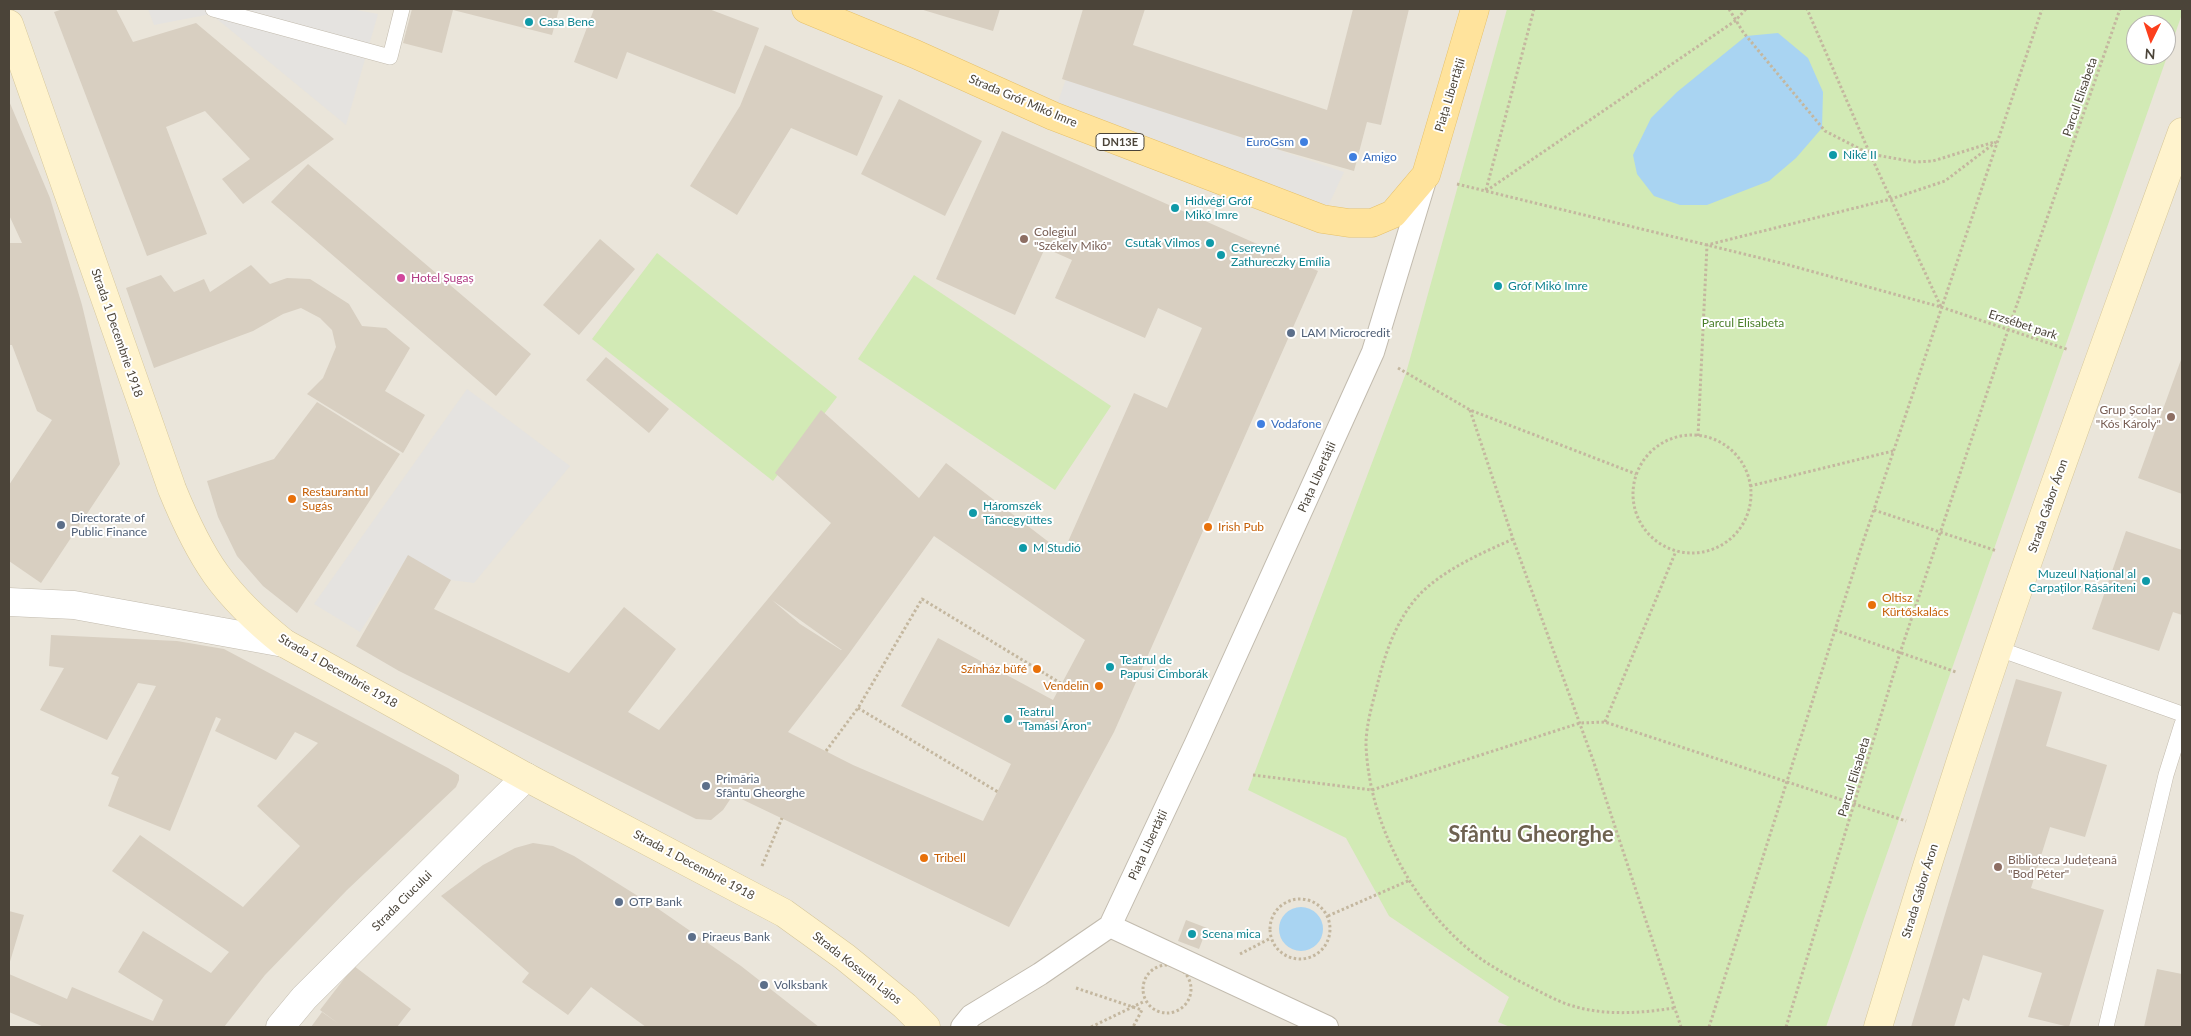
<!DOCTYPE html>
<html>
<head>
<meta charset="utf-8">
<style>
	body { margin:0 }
	#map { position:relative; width:2191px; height:1036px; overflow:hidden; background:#f6f3ec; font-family:Lato,sans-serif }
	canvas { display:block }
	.frame { position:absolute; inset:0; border:10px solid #4b4439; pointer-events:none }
	.north { position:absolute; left:2126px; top:15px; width:50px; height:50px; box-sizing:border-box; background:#fff; border:1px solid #b7b4b0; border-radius:50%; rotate:184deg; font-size:14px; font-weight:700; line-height:20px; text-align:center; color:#4b4439 }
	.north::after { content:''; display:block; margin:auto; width:18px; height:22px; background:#fc3f1d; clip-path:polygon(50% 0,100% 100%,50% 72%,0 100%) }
</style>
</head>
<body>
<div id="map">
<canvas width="2191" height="1036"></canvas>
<div class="frame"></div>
<div class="north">N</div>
</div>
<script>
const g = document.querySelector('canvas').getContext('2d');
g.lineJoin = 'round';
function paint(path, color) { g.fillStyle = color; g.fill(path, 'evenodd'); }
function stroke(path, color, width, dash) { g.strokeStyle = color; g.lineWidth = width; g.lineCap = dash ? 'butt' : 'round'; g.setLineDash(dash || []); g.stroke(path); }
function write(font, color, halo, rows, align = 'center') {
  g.font = font + ' Lato,sans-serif'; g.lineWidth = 4; g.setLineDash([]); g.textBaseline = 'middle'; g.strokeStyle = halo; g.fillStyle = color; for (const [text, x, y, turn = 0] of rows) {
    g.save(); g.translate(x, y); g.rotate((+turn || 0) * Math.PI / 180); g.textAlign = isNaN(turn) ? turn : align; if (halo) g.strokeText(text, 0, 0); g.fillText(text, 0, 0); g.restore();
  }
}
const residential = new Path2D(`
	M9,9H2182V1027H9ZM2136,25H2166V55H2136Z`);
const green = new Path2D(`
	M1507,9H2182V14L1826,1027H1510L1498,1022L1509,997L1389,916L1346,838L1248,790L1406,373ZM2136,25H2166V55H2136Z
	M657,253L837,397L773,481L592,339Z
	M914,275L1111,406L1055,490L858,359Z`);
const parking = new Path2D(`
	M148,9H351L378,14L346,125L211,14L154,25Z
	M1066,79L1344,172L1322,219L1053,116Z
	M467,389L570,466L474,583L451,580L408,556L360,632L314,604Z`);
const water = new Path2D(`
	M1778,33L1808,58L1823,92L1822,128L1796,158L1769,181L1707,205H1680L1654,196L1637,174L1633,155L1651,118L1677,92L1746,36Z
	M1279 929a22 22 0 1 1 44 0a22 22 0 1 1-44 0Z`);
const building = new Path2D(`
	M63,9H116L133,42L196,23L334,139L243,204L222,179L250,159L205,111L166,127L207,234L147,256L54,12Z
	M412,9H559L552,35L453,10L442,53L403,43Z
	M594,9H709L759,28L735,94L627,52L617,79L574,62Z
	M920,9H1000L993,31Z
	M1083,9H1145L1133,45L1327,110L1353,9H1409L1381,125L1367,122L1354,171L1280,150L1062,79Z
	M765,45L883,96L857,156L791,128L737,215L690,186L740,106Z
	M899,99L982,141L945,216L861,174Z
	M9,101L50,198L82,305L120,464L41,583L9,561V485L52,420L37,411L12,345H9V243H22L9,215Z
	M1002,131L1318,271L1114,732L1009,927L733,795L723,810L711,820L696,819L399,671L356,646L408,555L451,580L434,609L569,673L624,607L676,649L628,712L659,730L831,523L775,473L821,410L919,498L946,463L1063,553L1134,393L1167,408L1202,328L1158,308L1145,338L1055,298L1072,260L1045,248L1015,315L936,279ZM934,536L1085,640L1053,700L938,638L901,706L1011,764L983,821L853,765L788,732L848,655ZM772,600L842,650H841L800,624Z
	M308,164L531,354L496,396L271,202Z
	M600,239L635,269L579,335L543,305Z
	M251,265L270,284L287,278L310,279L349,304L362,326L386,328L410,348L385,391L425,415L403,453L307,394L323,378L336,347L332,330L320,318L301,308L283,314L253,331L154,368L126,288L161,275L174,292L204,279L210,292Z
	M606,357L669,409L649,433L586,380Z
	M2182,357V494L2138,478Z
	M317,402L400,454L297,613L263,586L237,556L218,517L207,481L274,459Z
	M2126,531L2182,550V615L2173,612L2159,651L2092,629Z
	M51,635L177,641L224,649L448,768L459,775V780L456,787L347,890L265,975L224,1027H44L9,1012V974L67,999L72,987L153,1021L163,1000L118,972L143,931L211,973L229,952L112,871L140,835L243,907L300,846L257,806L318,743L295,732L276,760L215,731L221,719L216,717L170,831L108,806L119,777L111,774L156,686L138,683L107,740L40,710L64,668L49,666Z
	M2016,679L2062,692L2046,746L2107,765L2085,837L2050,827L2031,888L2104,910L2069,1027L2028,1017L2042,973L1983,955L1969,1001L1963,998L1954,1027H1911Z
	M533,843L553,846L574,856L657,908L741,966L819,1027H646L591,987L568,1015L522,982L529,973L441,896L483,865L515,848Z
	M9,911L24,915L9,965Z
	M1186,920L1207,928L1199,949L1178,941Z
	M354,966L411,1009L397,1027H311L322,1012L339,1024L320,1010Z
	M2157,969L2182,974V1027H2144Z`);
const path = new Path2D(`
	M1729,9L1743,32L1825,131L1870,154L1915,162L1933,161L1994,142
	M1457,184L1785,264L1941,307L1870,154L1807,9
	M1486,190L1534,9
	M1486,191L1735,21L1746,9
	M1941,307L2069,350
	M1398,368L1470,410L1636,474
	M1470,410L1513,539L1593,760L1681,1027
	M1633 494a59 59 0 1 1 118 0a59 59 0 1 1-118 0Z
	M1698,436L1707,245L1891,199L1945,181L1996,142
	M1750,486L1893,451
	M1874,510L1997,551
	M1513,539C1482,553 1447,568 1422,592C1398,616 1386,650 1378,682C1373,702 1366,724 1366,745C1369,824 1414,908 1477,956C1493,968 1511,977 1529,986C1543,993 1558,1002 1573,1006C1606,1016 1641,1013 1674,1008
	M1835,630L1956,672
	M858,708L998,792
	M1605,722L1676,551
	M826,751L858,708L922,599L1062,684
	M1253,775L1372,790L1580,723L1605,722L1906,821
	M762,866L782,818
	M1270 929a30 30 0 1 1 60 0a30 30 0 1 1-60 0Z
	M1328,916L1410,880
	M1240,954L1271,938
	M1143 989a24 24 0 1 1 48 0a24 24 0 1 1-48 0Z
	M1076,988L1142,1010L1133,1027
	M1091,1027L1145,1001
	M1709,1027L1861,548L2042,9
	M1786,1027L1900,653L2008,330L2120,9`);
const service = new Path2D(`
	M213,9L390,57L402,9
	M1999,649L2182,714
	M2106,1027L2166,775L2182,724`);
const pedestrian = new Path2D(`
	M1110,926L1327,1027
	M962,1027L971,1016L1040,974L1110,926L1196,743L1373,352L1426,177`);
const minor = new Path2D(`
	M9,602L74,605L284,643`);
const tertiary = new Path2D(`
	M280,1027L304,998L526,777`);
const secondary = new Path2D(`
	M9,24L172,489C201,560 223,594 284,643L526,777L784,913L845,957L905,1006L926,1027
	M1878,1027C1898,962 1917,897 1938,832C2012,596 2098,364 2182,132`);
const primary = new Path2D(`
	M806,9L915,54L1053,116L1322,219L1349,223H1372L1393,214L1426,175L1475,9`);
const markers = [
	[529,22,5,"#0f9aa8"],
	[1304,142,5,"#3f7fe0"],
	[1833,155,5,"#0f9aa8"],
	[1353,157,5,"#3f7fe0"],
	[1175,208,5,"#0f9aa8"],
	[1024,239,5,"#8d6e63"],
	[1210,243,5,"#0f9aa8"],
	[1221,255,5,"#0f9aa8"],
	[401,278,5,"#d1479c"],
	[1498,286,5,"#0f9aa8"],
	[1291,333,5,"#5c6f8a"],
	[2171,417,5,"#8d6e63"],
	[1261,424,5,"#3f7fe0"],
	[292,499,5,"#e8710a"],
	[973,513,5,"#0f9aa8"],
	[61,525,5,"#5c6f8a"],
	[1208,527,5,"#e8710a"],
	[1023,548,5,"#0f9aa8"],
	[2146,581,5,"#0f9aa8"],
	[1872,605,5,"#e8710a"],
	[1110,667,5,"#0f9aa8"],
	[1037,669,5,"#e8710a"],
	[1099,686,5,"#e8710a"],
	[1008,719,5,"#0f9aa8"],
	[706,786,5,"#5c6f8a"],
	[924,858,5,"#e8710a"],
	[1998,867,5,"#8d6e63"],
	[619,902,5,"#5c6f8a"],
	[1192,934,5,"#0f9aa8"],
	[692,937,5,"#5c6f8a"],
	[764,985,5,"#5c6f8a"]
];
const shields = [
	[1120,142,48]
];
const shieldNames = [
	["DN13E",1120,142]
];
const cultureNames = [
	["Casa Bene",539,22],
	["Niké II",1843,155],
	["Hidvégi Gróf",1185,201],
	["Mikó Imre",1185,215],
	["Csutak Vilmos",1200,243,"right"],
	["Csereyné",1231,248],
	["Zathureczky Emília",1231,262],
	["Gróf Mikó Imre",1508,286],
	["Háromszék",983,506],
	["Táncegyüttes",983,520],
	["M Studió",1033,548],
	["Muzeul Național al",2136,574,"right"],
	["Carpaților Răsăriteni",2136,588,"right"],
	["Teatrul de",1120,660],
	["Papusi Cimborák",1120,674],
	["Teatrul",1018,712],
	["\"Tamási Áron\"",1018,726],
	["Scena mica",1202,934]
];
const streetNames = [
	["Piața Libertății",1450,95,-73],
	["Parcul Elisabeta",2080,97,-71],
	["Strada Gróf Mikó Imre",1023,101,23],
	["Erzsébet park",2023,325,18],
	["Strada 1 Decembrie 1918",117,333,71],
	["Piața Libertății",1317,477,-66],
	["Strada Gábor Áron",2048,506,-71],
	["Strada 1 Decembrie 1918",338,671,30],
	["Parcul Elisabeta",1854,777,-73],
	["Piața Libertății",1148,845,-65],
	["Strada 1 Decembrie 1918",694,865,28],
	["Strada Gábor Áron",1920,891,-73],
	["Strada Ciucului",402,901,-45],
	["Strada Kossuth Lajos",857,968,38]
];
const shopNames = [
	["EuroGsm",1294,142,"right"],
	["Amigo",1363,157],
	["Vodafone",1271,424]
];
const educationNames = [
	["Colegiul",1034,232],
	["\"Székely Mikó\"",1034,246],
	["Grup Școlar",2161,410,"right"],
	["\"Kós Károly\"",2161,424,"right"],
	["Biblioteca Județeană",2008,860],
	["\"Bod Péter\"",2008,874]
];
const hotelNames = [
	["Hotel Șugaș",411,278]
];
const parkNames = [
	["Parcul Elisabeta",1743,323]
];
const serviceNames = [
	["LAM Microcredit",1301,333],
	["Directorate of",71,518],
	["Public Finance",71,532],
	["Primăria",716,779],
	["Sfântu Gheorghe",716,793],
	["OTP Bank",629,902],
	["Piraeus Bank",702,937],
	["Volksbank",774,985]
];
const foodNames = [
	["Restaurantul",302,492],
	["Sugás",302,506],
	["Irish Pub",1218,527],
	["Oltisz",1882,598],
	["Kürtőskalács",1882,612],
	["Színház büfé",1027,669,"right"],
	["Vendelin",1089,686,"right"],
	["Tribell",934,858]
];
const townNames = [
	["Sfântu Gheorghe",1531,835]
];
paint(residential, '#eae5da');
paint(green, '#d2eab5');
paint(parking, '#e5e3e0');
paint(water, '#a9d4f2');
paint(building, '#d8cfc1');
stroke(service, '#c2bbae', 16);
stroke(pedestrian, '#c2bbae', 24);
stroke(minor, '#c2bbae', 29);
stroke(tertiary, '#c2bbae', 29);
stroke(secondary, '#d6c79b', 29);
stroke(primary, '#e6c16a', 29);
stroke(path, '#c4b79f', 3, [2.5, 2.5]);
stroke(service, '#fff', 15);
stroke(pedestrian, '#fff', 22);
stroke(minor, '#fff', 28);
stroke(tertiary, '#fff', 28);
stroke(secondary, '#fff3cd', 28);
stroke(primary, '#ffe39c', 28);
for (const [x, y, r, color] of markers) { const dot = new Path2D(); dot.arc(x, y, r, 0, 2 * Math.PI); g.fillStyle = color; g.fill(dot); stroke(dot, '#fff', 2); }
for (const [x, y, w] of shields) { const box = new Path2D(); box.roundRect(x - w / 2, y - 8.5, w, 17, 4); g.fillStyle = '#fff'; g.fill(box); stroke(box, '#4b4439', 1); }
write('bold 11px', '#4b4439', null, shieldNames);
write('12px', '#0d838f', '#fff', cultureNames, 'left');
write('12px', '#4b4439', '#fff', streetNames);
write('12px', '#366cbe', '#fff', shopNames, 'left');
write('12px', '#785e54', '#fff', educationNames, 'left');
write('12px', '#b23c85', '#fff', hotelNames, 'left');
write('12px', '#4a7f2a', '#fff', parkNames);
write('12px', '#4e5e75', '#fff', serviceNames, 'left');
write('12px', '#c56008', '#fff', foodNames, 'left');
write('bold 22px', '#6e6250', '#fff', townNames);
</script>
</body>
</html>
